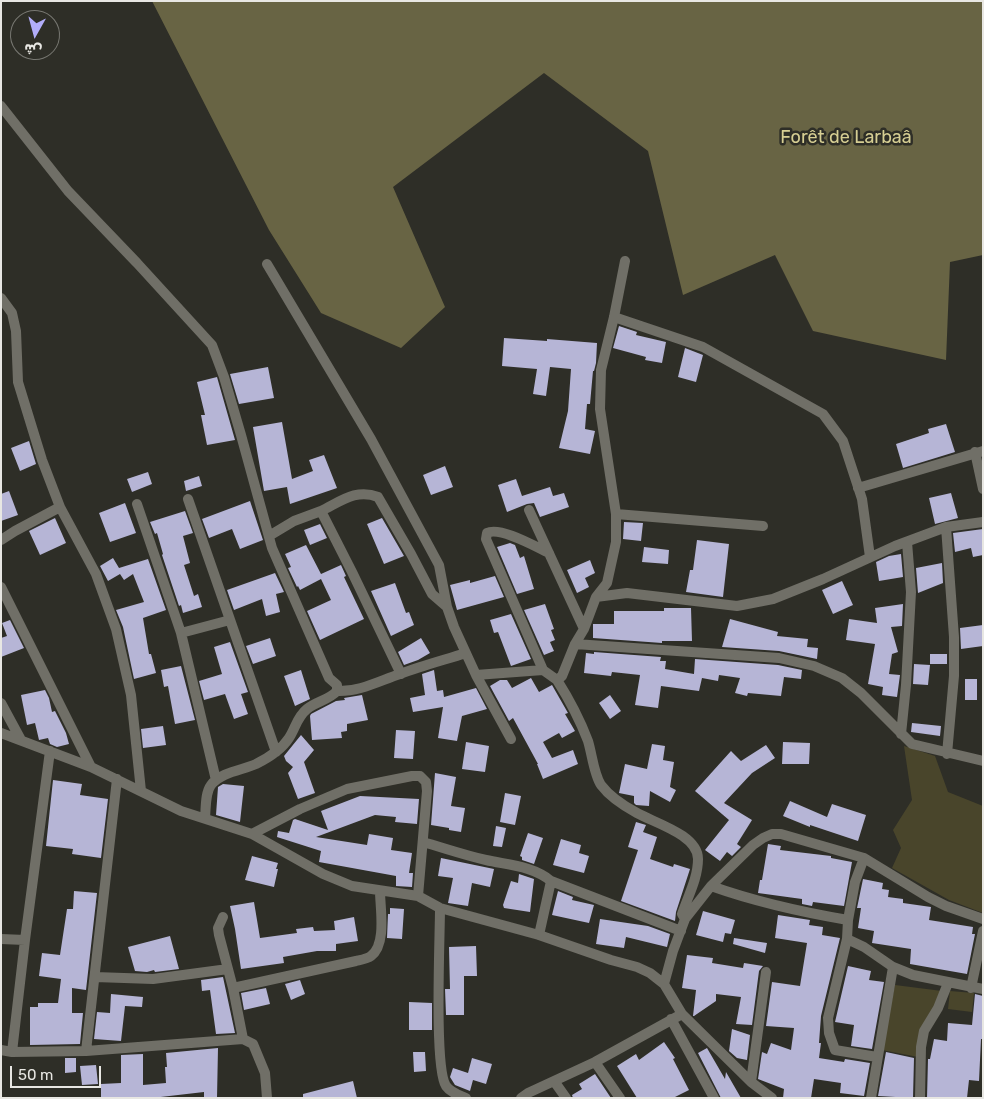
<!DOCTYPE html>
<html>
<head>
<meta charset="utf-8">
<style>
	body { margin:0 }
	#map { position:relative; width:984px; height:1099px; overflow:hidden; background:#2e2e27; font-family:Rubik,Vazirmatn,sans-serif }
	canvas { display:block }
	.frame { position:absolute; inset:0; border:2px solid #e8e7e3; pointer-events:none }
	.north { position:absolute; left:10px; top:10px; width:50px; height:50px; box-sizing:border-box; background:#2e2e27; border:1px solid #787872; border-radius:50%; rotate:187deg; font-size:14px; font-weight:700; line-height:20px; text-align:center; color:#e8e7e3 }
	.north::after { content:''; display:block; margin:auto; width:18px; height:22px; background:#b2adf9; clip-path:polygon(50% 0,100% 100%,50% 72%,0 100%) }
	.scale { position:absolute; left:10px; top:1066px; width:91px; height:22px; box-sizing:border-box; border:2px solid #e8e7e3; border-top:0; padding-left:6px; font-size:15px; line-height:18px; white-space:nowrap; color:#e8e7e3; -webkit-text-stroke:4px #2e2e27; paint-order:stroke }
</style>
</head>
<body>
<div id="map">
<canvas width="984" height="1099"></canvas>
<div class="frame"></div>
<div class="north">ش</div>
<div class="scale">50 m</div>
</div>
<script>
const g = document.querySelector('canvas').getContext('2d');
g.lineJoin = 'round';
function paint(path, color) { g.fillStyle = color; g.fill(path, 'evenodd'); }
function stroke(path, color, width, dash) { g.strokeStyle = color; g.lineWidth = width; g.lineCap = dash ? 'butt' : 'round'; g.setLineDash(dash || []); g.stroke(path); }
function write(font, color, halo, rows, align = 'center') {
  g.font = font + ' Rubik,sans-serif'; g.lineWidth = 5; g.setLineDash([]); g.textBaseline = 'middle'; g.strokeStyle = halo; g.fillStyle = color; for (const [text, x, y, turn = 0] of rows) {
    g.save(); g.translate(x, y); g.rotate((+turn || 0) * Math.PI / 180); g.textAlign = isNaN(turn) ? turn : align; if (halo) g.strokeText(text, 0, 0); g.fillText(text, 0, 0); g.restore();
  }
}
const green = new Path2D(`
	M904,746L935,756L948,792L983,806V913L949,900L892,868L901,848L893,830L912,800Z
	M895,985L942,991L918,1057L882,1050Z
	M950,991L974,993L972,1012L948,1009Z`);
const forest = new Path2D(`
	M152,1H983V255L950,262L946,360L813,331L775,255L683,295L648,151L544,73L393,187L445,307L401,348L321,313L269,230Z`);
const building = new Path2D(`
	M619,326L637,332L636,335L666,342L662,363L645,360L646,357L613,348Z
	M504,338L547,341V339L597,343L596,363L594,371H593L590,404H587L585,429L595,431L590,454L559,448L568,411L571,369L550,367L546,396L533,394L537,369L502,366Z
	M685,348L703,355L696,382L678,377Z
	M268,367L274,398L239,404L230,374Z
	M217,377L235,440L207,445L201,415H205L197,382Z
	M282,422L292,479L313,471L309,460L324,455L337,488L290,504L287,487L264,491L253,427Z
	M946,424L955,452L903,468L896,444L929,433L928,429Z
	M29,441L36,464L20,471L11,448Z
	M445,466L453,487L431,495L423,475Z
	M148,472L152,484L132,492L127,479Z
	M199,476L202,486L186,491L184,481Z
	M516,479L522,496L550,487L553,496L564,493L569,507L540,517L534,503L527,504L507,512L498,485Z
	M9,491L18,515L1,521V494Z
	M951,493L958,518L935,524L929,498Z
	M250,501L263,540L240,549L232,529L209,538L202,519Z
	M125,503L136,533L110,542L99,513Z
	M185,511L193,533L183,536L190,563L184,565L194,596L198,594L202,607L183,613L181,605L179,606L162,555L163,554L157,533L155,534L150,522Z
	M55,518L66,543L40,555L29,531Z
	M382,518L404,556L384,564L367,524Z
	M624,522L643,523L641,541L623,539Z
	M320,524L327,538L310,545L304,530Z
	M983,529V555L973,557L971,548L955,552L953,533Z
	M697,540L729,544L723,597L686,592L690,570H693Z
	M510,543L515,545L520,558L524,556L534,589L517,594L497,547Z
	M306,545L321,574L341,565L346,576L344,577L364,619L320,640L307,611L331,600L321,579L300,590L298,586L297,587L288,568L291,567L285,554Z
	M644,547L669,550L668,564L642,562Z
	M901,554L903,577L879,581L876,562L889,556Z
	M113,558L119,568L148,559L166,610L143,618L149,654H151L156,673L134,679L123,627L116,610L144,602L133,574L124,580L120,574L108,581L100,566Z
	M590,560L595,573L585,578L589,587L577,593L567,570Z
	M942,563L943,583L918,593L916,568Z
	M275,573L284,592L276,594L280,612L266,616L262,599L234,610L227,590Z
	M495,576L504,597L457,610L450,585L470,580V583Z
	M842,581L853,605L833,614L822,590Z
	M395,583L406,613L409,612L414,625L391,636L371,591Z
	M545,604L554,629L551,630L555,640L550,642L554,651L544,655L524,610Z
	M903,604L902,626L891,627L898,652L892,654L889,674L900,675L897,697L882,695L883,687L868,684L875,644L846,640L849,619L877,623L875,608Z
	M664,608H691L692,641H662V643L593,638V624H614V611H664Z
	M511,614L531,659L511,666L498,632L494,633L490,620Z
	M730,619L778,632L777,636L808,639L807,647L818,648L817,659L779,651L722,647Z
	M10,620L24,648L1,657V638L7,636L2,623Z
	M983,625V646L961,649L960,628Z
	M270,638L276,656L253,664L246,646Z
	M421,638L430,653L418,660L404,665L398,652Z
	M230,642L248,692L241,694L248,714L234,719L225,694L204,700L199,681L222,674L214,647Z
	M594,652L661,657L660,661H666L665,669L694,674L695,659L778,665L802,670L801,679L784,677L781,696L748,693L747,696L735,693L740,678L719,675L718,681L702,678L699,691L661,686L658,708L635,705L640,675L612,672L611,676L584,673L586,653L594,654Z
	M930,654H947V664H930Z
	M914,664L930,665L928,685L913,684Z
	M181,666L195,720L175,724L168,686L164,687L161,670Z
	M301,670L310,699L295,706L284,676Z
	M434,670L437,691L443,690L444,697L476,688L487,709L462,716L457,741L438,738L443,707L413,712L410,698L425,695L422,674Z
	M531,678L539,692L552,685L568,713L565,714L575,731L562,738L559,733L543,742L552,758L573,750L578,764L543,779L537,764H538L513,718L509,721L490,686L500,680H507L512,688Z
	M965,679H977V700H965Z
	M45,690L49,698L52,712L55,711L66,733L69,744L57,747L50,744L48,738L39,740L35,723L27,725L21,695Z
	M362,695L368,720L347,724V731L341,732L342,738L312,740L310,716L311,714L336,701L345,700L344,698Z
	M610,695L621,711L610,719L599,703Z
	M912,723L941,726L940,736L911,732Z
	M163,726L166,745L143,748L141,729Z
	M396,730L415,731L413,759L394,758Z
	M301,735L314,750L304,762L315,793L298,799L288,773L293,767L286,761L284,756Z
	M466,742L489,746L485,772L462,769Z
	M783,742L810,743L809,764H782Z
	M652,744L665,746L663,760L674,762L670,787L676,790L670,802L650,791L649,806L636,805L634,803V796L619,793L625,764L647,769Z
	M766,745L775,758L752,773L724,803L752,820L737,844L741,847L732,856L727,852L720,861L705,850L729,820L695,791L731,751L741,761Z
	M435,773L456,777L451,806L465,808L461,832L449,830V828L431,825Z
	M53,780L82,784L80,795L108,799L101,858L72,854L73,849L46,846Z
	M223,784L244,786L240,822L216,815L218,787Z
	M505,793L521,796L515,825L500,822Z
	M360,796L419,799L417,824L395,822L396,817L375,815L316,837L367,845L369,834L393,838L391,850L412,853L409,873H413L412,887L396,886V876L319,862L321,851L277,837L278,831L289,833L293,820L295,819L328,830L321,811Z
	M790,801L827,817L832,804L866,815L858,841L810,825V827L783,816Z
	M636,822L646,825L643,832L657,837L650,859L673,867L674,864L690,869L676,912L675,921L621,901L638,850L628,847Z
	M496,826L506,828L502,847L493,846Z
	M528,833L543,838L534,864L522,860V857L520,856Z
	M561,839L581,845L579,853L589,856L584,873L553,865Z
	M768,844L781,846L780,850L831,856V858L852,862L844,906L813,902L812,906L802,904V899L758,893L760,880H762Z
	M252,856L278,863L276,869H278L274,887L245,880Z
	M441,858L494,869L490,887L472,883L468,906L448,903L453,878L438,876Z
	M519,874L534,879L530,912L504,908L503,905L511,881L518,883Z
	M863,879L883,883L882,889L889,890L888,897L903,899V903L931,907L929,920L973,927L972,934H975L967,974L910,964L911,949L872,943L874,931L858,928L861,908H857Z
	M74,891L97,893L86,990L72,988V1013H83L80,1044L30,1045V1007H38V1003H58L61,979L39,976L42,953L60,955L67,909H73Z
	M558,891L573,897L572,900L594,905L589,923L552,915Z
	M254,902L260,938L297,933L296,929L313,927L314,931L335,930L334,921L354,917L358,941L336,944V951H317L283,957L284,963L241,969L235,929L230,906Z
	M390,908L404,909L402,939L387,938L388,914H390Z
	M703,911L735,920L731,934L725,933L723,942L696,935Z
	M778,915L810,920L809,925L823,927L822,935L840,938L821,1016L819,1043H821L819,1058L844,1062L845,1059L870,1063L864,1096L840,1093L841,1083L814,1079L811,1098H783L784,1089L758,1079L762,1052L767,1054L771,1043L791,1050L794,1028L766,1026L772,982L800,986L807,943L775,938Z
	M600,919L648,926L670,934L667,947L626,937L624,948L596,944Z
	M170,936L179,969L155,972L154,970L147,972L135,971L128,947Z
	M734,938L767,943L765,953L733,944Z
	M476,946L477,976H464V1015H446L445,989H450L449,947Z
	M687,955L713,958L712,963L743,968L744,963L763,966L759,971L752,1025L736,1024L741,997L716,994V1001L694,1016H693L696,990L682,988Z
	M848,966L871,971L869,980L884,982L872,1049L851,1046L854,1025L835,1022Z
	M223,977L235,1033L216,1034L210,990L202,991L201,980Z
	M300,980L305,994L291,1000L285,984Z
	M266,988L270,1004L244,1010L241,993Z
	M111,994L143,997L142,1007L125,1006L121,1041L94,1039L97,1012L110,1013Z
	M975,994L983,996V1039H981L979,1081L969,1080L967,1098H927L928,1059H930L934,1039L947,1041L948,1023L972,1025Z
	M409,1002L432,1003V1030H409Z
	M732,1029L750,1035L747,1060L737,1058L729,1051Z
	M664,1042L675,1058L673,1059L689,1090L673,1098H637L617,1066L636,1054L639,1060Z
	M218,1048L217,1098H204V1092L152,1098H101V1084L121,1083V1055L143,1054V1085L166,1083L165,1067H167L166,1053Z
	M707,1048L725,1079L726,1072L741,1098H721L698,1053Z
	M413,1052H425L426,1071L414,1072Z
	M886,1052L914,1058L913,1098L878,1096Z
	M65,1058H76V1072L65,1073Z
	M472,1058L492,1064L486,1084L473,1080L470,1091L455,1085L450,1077L453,1068L468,1073Z
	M96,1065L98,1084L82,1085L80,1066Z
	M595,1074L611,1098H573L572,1095L582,1089L579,1084Z
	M353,1081L357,1098H303V1094Z`);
const street = new Path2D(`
	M1,106L68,191L137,263L212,345L224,377L241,435L272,548L329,678L337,685V691C329,700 317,701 307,709C297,717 296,727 289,738C282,749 268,758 256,764C243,770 221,772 211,785C205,793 206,808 205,818
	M625,261L614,317L601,370L600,409L616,514V542L607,583L596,597L584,629L575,644L562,676L557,680C569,699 580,720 588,741C592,754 594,775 601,785C610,797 624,806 637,813C655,823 698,835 698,859C698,878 688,896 682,914L685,919
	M267,264L371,439L439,565L447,607L454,627L476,675L511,739
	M1,298L12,313L16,331L18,382L42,460L60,507L96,574L116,629L131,695L141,791
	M614,317L703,347L823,414L843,441L862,499L870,557
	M975,452L983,489
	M858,488L983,451
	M188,499L276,752
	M137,504L181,633L216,780
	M529,510L584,629
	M321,511C340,502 356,488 378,497L411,554L432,594L447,607
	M616,514L763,526
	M946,527L954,637V676L947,754
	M269,536L294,521L321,511L352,572L401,674
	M1,540L15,531L60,507
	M1,587L91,767
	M596,597L627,593L737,606L773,599L823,579L895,546L946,527L983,522
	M181,633L230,620
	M575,644L779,658L814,666L842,678L861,693L912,744L983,761
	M543,670L486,539L487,533C500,526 536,547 549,553
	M476,675L543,670L557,680
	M337,691C359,692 379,681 400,674C421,666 444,660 466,653
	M1,703L21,740
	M1,733L91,767L181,811L252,834L323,874L352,886L418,896L440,908L539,935L611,960L637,967L650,973L664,984L682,1014L751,1082L772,1098
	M901,734L906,685L911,592L907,542
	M252,834L300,809L347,789L412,776H420L426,782L427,791L418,896
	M423,842C444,848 464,855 486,860C508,865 533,866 551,881L539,935
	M864,858L855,882L848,920L847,939L828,1018L829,1033L835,1050L877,1057
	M551,881L681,931
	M711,886C756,902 801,912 848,920
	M440,908C440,938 434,1068 446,1086C451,1093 459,1095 466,1098
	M223,917L218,928L219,935L233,988L243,1039L253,1044L265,1073L267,1098
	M1,939L25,940
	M847,939L864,947L893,967L913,975L983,989
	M95,977L153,979L228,969
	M664,984L673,951L685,919L711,886L753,845L763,838L772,834H781L864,858L928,897L946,906L983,919
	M233,988L356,961C360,960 367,959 371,956C387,944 380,908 380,891
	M971,988L983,931
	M671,1019L714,1098
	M1,1050L12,1052L86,1051L243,1039
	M86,1051L117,779
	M12,1052L25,940L50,751
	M595,1062L620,1098
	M554,1081L566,1098
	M751,1082L766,972
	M521,1098L528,1093L595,1062L682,1014
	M871,1098L893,967
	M920,1098L921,1047L924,1031L938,1008L948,983`);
const parkNames = [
	["Forêt de Larbaâ",846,138]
];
paint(green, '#49452b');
paint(forest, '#686444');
paint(building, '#b6b5d6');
stroke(street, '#706f67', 10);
write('18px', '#d6ce93', '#2e2e27', parkNames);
</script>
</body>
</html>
